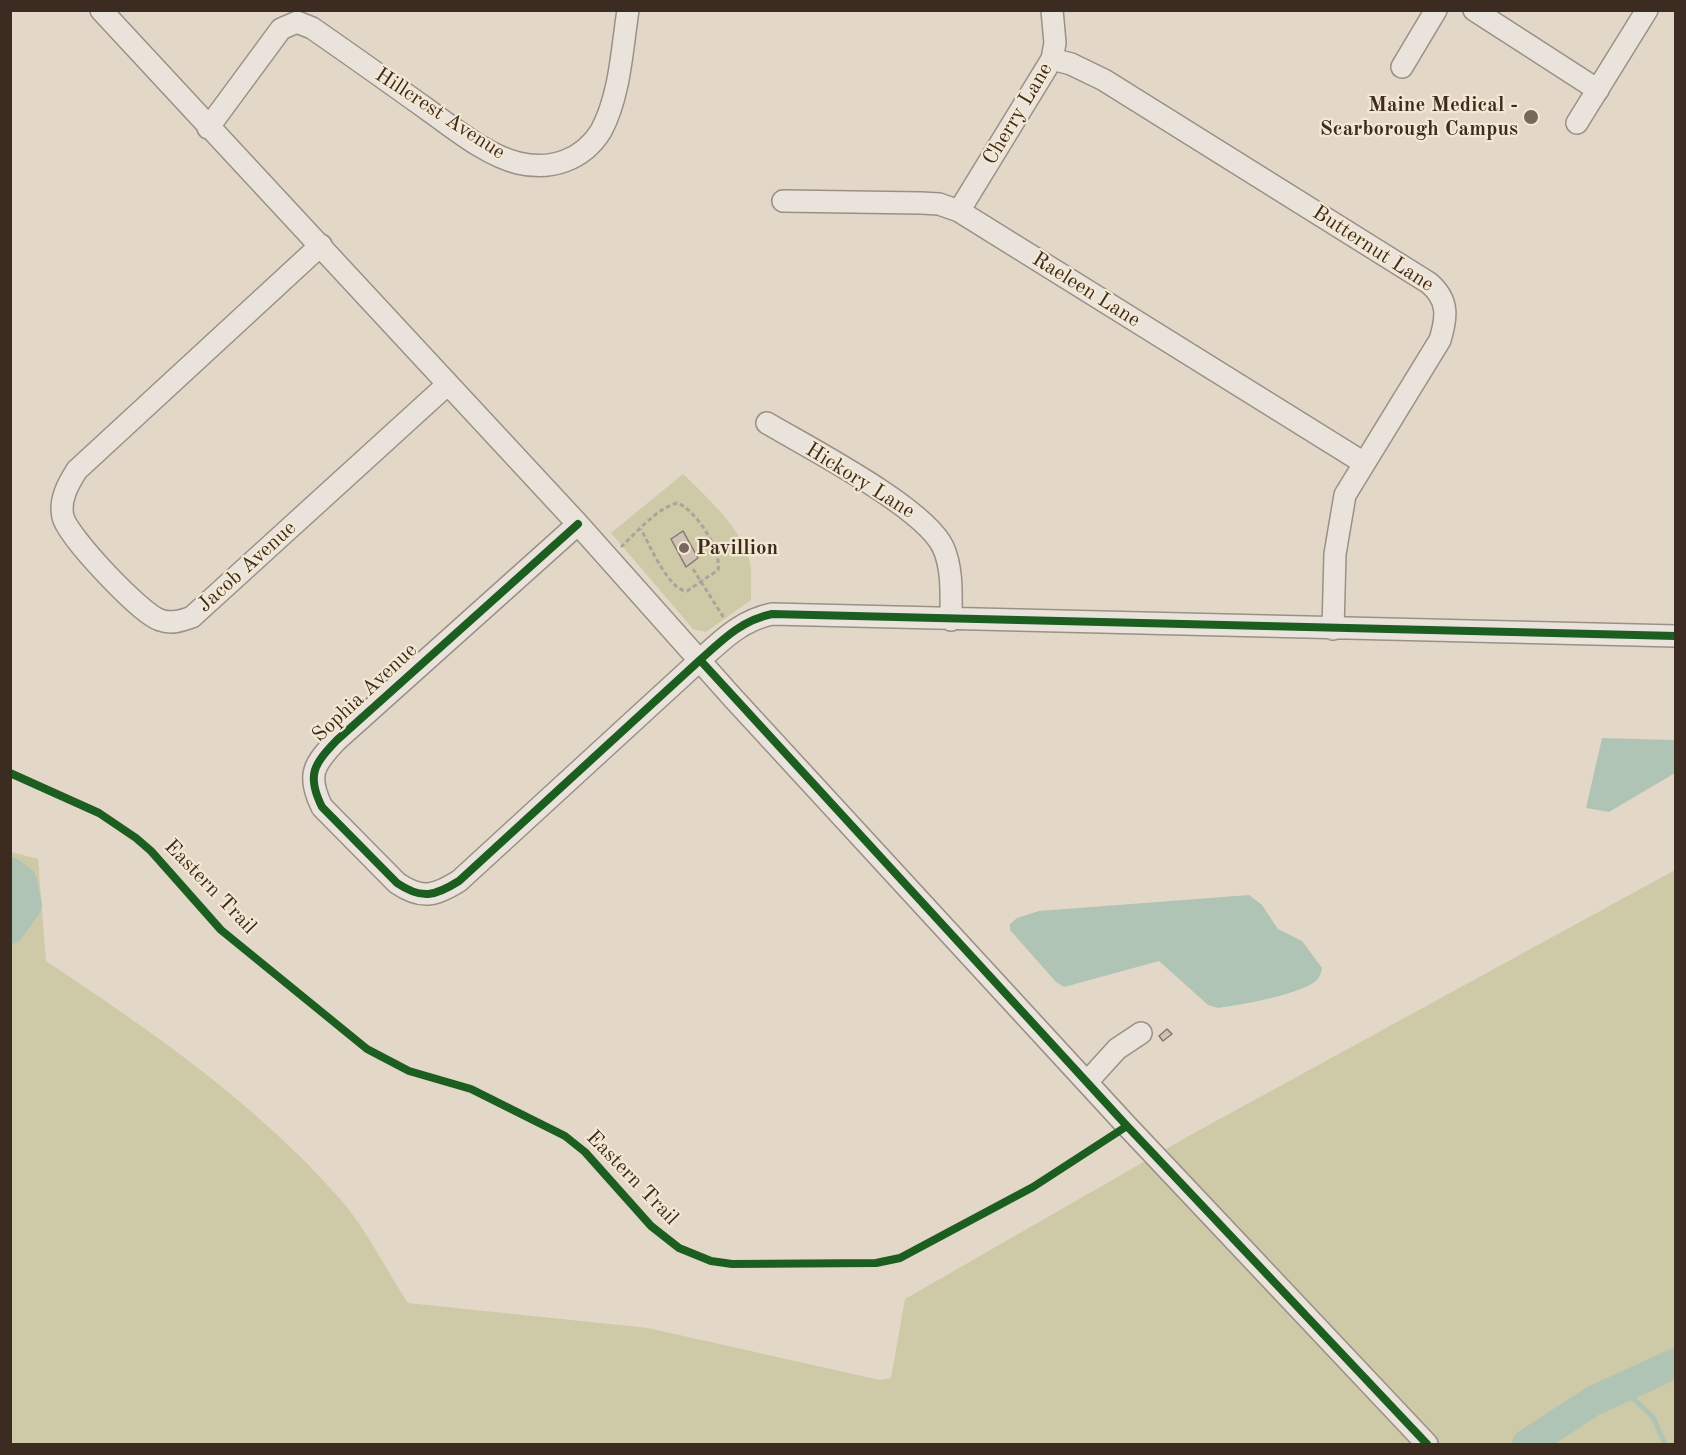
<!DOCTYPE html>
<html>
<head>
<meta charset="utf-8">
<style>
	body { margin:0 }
	#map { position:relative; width:1686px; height:1455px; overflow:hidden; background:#e3d8c7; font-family:"Old Standard TT",serif }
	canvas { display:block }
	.frame { position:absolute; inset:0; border:12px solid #3b2b20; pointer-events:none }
</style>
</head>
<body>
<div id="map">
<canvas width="1686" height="1455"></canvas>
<div class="frame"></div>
</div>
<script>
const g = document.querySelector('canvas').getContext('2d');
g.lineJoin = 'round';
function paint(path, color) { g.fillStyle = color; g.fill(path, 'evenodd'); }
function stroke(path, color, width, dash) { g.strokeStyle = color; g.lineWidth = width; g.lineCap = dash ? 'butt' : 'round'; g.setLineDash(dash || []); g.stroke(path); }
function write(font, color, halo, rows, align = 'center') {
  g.font = font + ' "Old Standard TT",serif'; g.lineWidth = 4.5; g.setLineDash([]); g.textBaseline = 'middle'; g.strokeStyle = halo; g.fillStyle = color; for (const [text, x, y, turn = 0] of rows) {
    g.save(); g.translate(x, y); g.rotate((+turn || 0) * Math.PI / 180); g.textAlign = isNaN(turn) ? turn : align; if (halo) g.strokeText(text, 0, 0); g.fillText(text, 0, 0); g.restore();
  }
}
const green = new Path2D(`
	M683,474C705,495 745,532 750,563C752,575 751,588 751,600L706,632L693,629L611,533Z
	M11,852L38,859L46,961C150,1030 257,1104 340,1199C365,1227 387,1271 408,1303L648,1328L880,1380L891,1378L905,1299L1194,1133L1675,870V1444H11Z`);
const water = new Path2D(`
	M1602,738L1675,740V773L1609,812L1586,808Z
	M1249,895L1262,905L1278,929L1302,941L1322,968C1321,975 1319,979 1313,983C1295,995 1241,1005 1218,1008L1208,1005L1159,961L1064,987L1056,982L1010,930V924L1017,918L1039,911Z`);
const stream = new Path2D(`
	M1621,1387L1653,1417L1665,1444`);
const river = new Path2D(`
	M10,872L22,881L27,905L10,929
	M1527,1444L1593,1401L1676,1363`);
const building = new Path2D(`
	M683,531L698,558L686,567L671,539Z
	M1167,1029L1172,1034L1163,1041L1159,1036Z`);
const path = new Path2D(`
	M621,547C637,532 656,509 677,503C695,509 722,550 718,570L687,591C669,591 649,544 641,529
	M693,569L724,618`);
const minor = new Path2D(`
	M101,10L578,524L733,698L1127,1126L1427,1444
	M1474,10L1598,90
	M1052,59L1071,64L1104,80L1429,283C1449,300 1447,317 1440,340L1345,495L1335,554L1333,629
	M1402,67L1436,10
	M1577,123L1647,10
	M208,128L281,29L297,22L312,28C351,55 389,82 428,110C455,129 486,155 518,163C551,171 583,160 601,131C620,96 622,49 628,10
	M783,201L921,203L939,204L959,211L1364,463
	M959,211L1052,59L1055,43L1052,10
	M321,245L77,470C68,484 59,500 63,517C68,537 141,614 160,620C171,624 181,621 192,617L448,384
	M767,423C809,448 924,507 943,547C953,569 951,596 951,620
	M578,524L337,740C314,764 306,775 322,807L397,883C422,900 435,896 459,881L700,660C722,640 742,620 772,614L1676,636
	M1087,1082L1117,1049L1141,1033`);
const cycleway = new Path2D(`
	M578,524L337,740C314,764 306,775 322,807L397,883C422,900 435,896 459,881L700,660C722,640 742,620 772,614L1676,636
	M700,660L1127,1126L1427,1444
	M10,773L99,813L136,838L151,851L221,930L367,1049L409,1071L471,1089L565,1136L585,1152L651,1226L679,1248L711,1261L732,1264L876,1263L900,1258L1033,1187L1127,1126`);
const markers = [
	[1531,117,8,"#76685a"],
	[684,548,6,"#76685a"]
];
const poiNames = [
	["Maine Medical -",1518,105],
	["Scarborough Campus",1518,129],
	["Pavillion",696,548,"left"]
];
const streetNames = [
	["Hillcrest Avenue",440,114,33],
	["Cherry Lane",1018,114,-59],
	["Butternut Lane",1373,249,33],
	["Raeleen Lane",1086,290,32],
	["Hickory Lane",860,481,32],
	["Jacob Avenue",247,567,-42],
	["Sophia Avenue",365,693,-43],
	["Eastern Trail",210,887,46],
	["Eastern Trail",632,1178,46]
];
paint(green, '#cecaa7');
paint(water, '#b0c4b6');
stroke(stream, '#b0c4b6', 5);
stroke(river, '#b0c4b6', 30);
paint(building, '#d1c1b4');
stroke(building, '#827a70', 1.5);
stroke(minor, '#999187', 24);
stroke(path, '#aba49c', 3, [4.5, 3]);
stroke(minor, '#e9e3db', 21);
stroke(cycleway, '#1b5e20', 8);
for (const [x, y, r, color] of markers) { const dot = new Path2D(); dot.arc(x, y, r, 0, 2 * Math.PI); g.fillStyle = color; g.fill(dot); stroke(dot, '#f5e8d3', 2); }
write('bold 21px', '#3b2b20', '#f5e8d3', poiNames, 'right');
write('21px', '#3b2b20', '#f5e8d3', streetNames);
</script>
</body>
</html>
